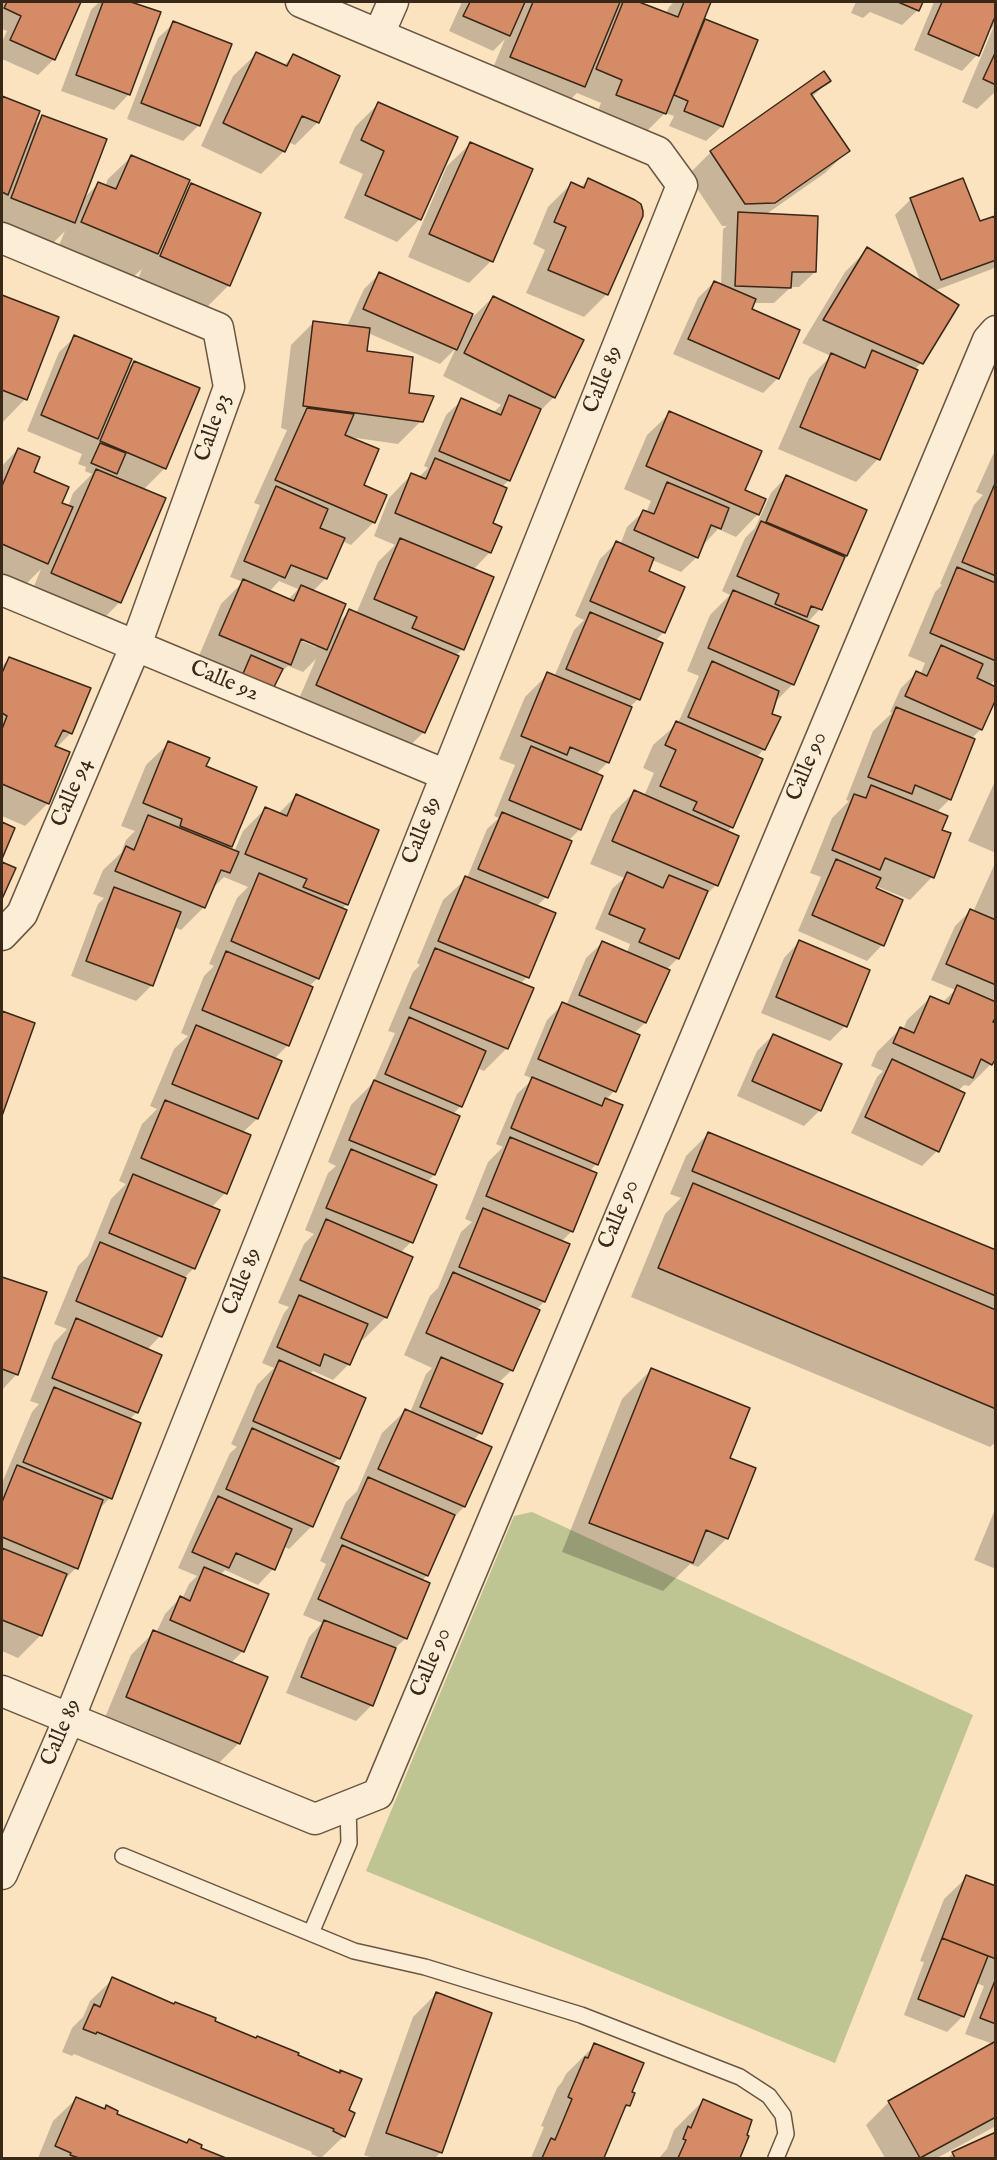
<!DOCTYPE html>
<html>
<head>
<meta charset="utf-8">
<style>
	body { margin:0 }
	#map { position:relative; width:997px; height:2160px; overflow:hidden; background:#fbe3c0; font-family:"IM FELL English",serif }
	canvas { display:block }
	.frame { position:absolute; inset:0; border:3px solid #392718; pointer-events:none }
</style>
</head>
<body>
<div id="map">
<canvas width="997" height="2160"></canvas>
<div class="frame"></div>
</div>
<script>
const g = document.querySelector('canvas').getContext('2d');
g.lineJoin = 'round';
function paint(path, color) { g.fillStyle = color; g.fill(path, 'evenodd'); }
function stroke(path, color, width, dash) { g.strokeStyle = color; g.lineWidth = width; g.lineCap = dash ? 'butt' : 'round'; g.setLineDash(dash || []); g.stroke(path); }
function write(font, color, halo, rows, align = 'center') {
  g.font = font + ' "IM FELL English",serif'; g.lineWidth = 4.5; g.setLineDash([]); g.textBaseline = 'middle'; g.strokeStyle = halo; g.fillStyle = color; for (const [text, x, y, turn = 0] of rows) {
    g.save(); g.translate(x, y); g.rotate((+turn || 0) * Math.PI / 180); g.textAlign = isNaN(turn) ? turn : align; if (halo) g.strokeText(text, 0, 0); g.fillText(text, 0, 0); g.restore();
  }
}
const green = new Path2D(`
	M532,1512L973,1715L835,2063L366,1871L514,1516Z`);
const shadow = new Path2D(`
	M2,2H80L54,59L38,75L2,59V42L7,31L2,29Z
	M99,2H127L159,13L129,94L114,110L61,91L91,10Z
	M462,2H618L616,6L621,2H635L666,14L669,7L674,2H709L699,27L705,21L722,126L706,141L669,126L674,116L665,113L642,136L595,118L601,103L577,93L561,109L488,80L505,39L493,51L449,31Z
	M856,2H921L918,10L902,25L870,12L863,18L851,13Z
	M934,2H996V91L977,109L962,102L994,26L986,34L977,55L962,71L914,50Z
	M174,23L199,125L183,141L127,119L158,38Z
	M256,54L283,66L293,56L318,122L295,145L288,142L284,151L261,174L201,146L233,76Z
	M829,81L812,97L848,151L825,173L765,215L815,272L799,287H791L774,303H753L750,309L778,378L763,393L673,354L698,298L714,282L721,285L723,229L727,226H722L688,175L711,152Z
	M2,98L38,112L33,126L43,117L82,200L99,183L105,186L108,179L131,157L183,193L191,185L229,285L206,308L138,279L142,269L134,276L59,245L65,231L51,245L2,226Z
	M378,104L420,219L397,242L344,218L363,174L339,163L355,127Z
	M470,144L491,261L469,283L408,257L447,166Z
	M588,180L607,294L584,317L526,293L545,250L533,244L548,207L571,184L580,188Z
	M911,199L979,223L994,217L996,266L992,269L934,291L921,363L914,370L878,459L856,482L778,449L809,378L831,356L802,343L845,272L868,249L921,283L895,215Z
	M379,274L467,323L493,297L554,397L537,414L509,480L502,487L491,524L490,552L473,570L463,649L455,656L424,732L401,754L295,708L316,659L303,672L288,666L278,675L272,689L198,658L221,604L243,582L230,577L260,505L254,503L287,430L281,428L291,345L314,322L347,326L364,289ZM368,333L440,364L456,348L443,376L501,405L493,413L462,400L446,415L424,466L428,468L418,478L411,475L389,498L374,536L395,545L378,562L356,614L350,611L336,625L313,591L326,578L342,541L351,545L374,522L349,437L398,444L421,421L407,394L365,353ZM279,581L298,589L288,600L269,592ZM295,635L316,644V647L294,638Z
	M2,297L57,317L25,399L3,422Z
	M75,337L125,371L134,363L165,468L143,490L120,602L97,625L30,596L41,569L24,586L2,576V466L18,449L32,473L60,504L68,507L73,493L92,474L85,471L86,467L78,464L82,454L27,431L59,352Z
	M670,413L743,491L758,514L736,537L718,529L704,544L702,543L697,557L681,572L652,560L647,572L664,632L655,641L638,699L629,708L608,762L595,775L580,829L568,841L546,897L536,907L527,977L520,984L507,1048L484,1071L477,1068L461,1106L452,1115L434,1175L427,1182L435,1185L411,1242L400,1253L386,1317L363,1340L360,1338L349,1364L333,1380L313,1371L309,1375L364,1399L338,1459L332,1465L312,1526L289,1549L283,1546L273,1569L258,1585L225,1570L220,1575L243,1651L231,1663L239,1743L216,1766L104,1720L131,1655L154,1632L156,1633L165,1614L180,1598L182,1599L189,1584L197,1576L178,1568L230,1453L237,1447L231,1444L257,1385L274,1368L262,1363L284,1313L289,1307L278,1303L304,1244L314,1234L305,1230L328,1173L336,1166L328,1162L351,1105L373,1083L395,1033L388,1031L413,972L420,965L417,963L443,900L467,878L487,829L499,818L494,816L515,765L499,759L525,697L548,674L554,677L574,630L584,620L575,616L600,559L616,543L620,545L627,527L643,512L646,513L651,501L624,489L647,435Z
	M996,448V679L989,686L996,695L980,730L971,739L950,799L936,813L940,831L932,877L910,900L876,886L882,945L867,961L798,931L821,877L810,873L832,818L849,801L846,800L873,731L892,713L890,712L901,688L916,673L920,675L925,663L908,656L935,592L942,585L940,584L974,505L983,495L976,492Z
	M786,477L865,511L820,609L807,623L793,684L774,703L764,749L756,758L732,827L727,832L716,885L704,897L678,958L666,970L645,1023L633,1034L638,1036L614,1091L606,1100L596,1164L589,1172L572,1231L561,1242L544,1302L536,1310L512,1370L498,1383L480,1433L473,1441L490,1448L464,1507L452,1519L427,1575L422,1581L406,1638L393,1650L372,1705L356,1721L286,1693L309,1637L322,1623L303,1615L326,1564L320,1561L346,1502L357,1491L382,1433L405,1411L410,1413L426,1374L432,1368L404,1355L430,1296L438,1288L461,1232L472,1222L465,1219L488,1162L503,1147L496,1144L517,1094L533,1079L524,1075L547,1020L563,1004L566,1006L586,958L602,943L627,953L630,944L595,929L612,889L624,878L590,864L611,815L634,792L644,796L654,773L643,768L653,745L678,723L699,676L687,671L710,615L730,595L722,591L745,538L755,528L771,493Z
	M9,659L71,733L56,748L48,803L25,826L2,816V666Z
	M169,743L204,767L231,846L228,849L234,852L243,831L265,809L278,814L296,796L377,831L346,905L342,909L318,978L308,987L288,1045L274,1059L280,1061L257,1119L242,1133L225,1193L211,1208L194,1268L183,1279L160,1336L147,1350L161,1356L136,1413L129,1420L110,1498L98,1510L76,1568L61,1583L41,1635L18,1658L2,1651V1483L32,1412L39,1404L30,1401L54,1343L67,1329L54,1324L78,1266L88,1256L111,1199L126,1184L119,1181L142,1124L157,1109L150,1106L174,1049L188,1036L181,1033L204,976L214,966L209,964L237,898L248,887L224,877L211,890L204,907L181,930L174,927L152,985L136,1001L71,976L98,904L104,898L93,894L103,870L121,853L126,840L135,831L121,826L146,765Z
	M996,779V853L968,841Z
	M996,861V1013L991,1023V1064L969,1086L964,1085L958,1091L937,1151L922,1166L851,1133L877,1077L883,1071L871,1066L877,1052L900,1029L903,1030L907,1020L930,998L942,1003L955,990L931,980L955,926L970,911L973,912Z
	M799,942L845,1026L830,1041L761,1013L784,958Z
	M2,1013L33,1024L2,1111Z
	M773,1035L840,1065L819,1111L804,1126L737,1096L757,1051Z
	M709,1133L996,1251V1442L990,1447L631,1297L665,1214L681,1198L670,1194L686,1156Z
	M2,1278L45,1293L17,1374L2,1390Z
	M651,1370L728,1459L727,1538L698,1567L690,1564L663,1591L562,1552L622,1399Z
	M996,1507V1569L974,1560Z
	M967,1877L996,1888V2126L937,2158H885L866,2125L889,2102L993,2044L965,2034L984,1986L976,1983L963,2016L947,2032L904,2015L924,1962L920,1961L944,1899Z
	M113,1979L339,2074L347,2111L344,2136L321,2158L311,2154L312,2152L74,2054L72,2056L62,2052L72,2028L83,2017L90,2001Z
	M436,1994L441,2152L435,2158H373L364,2155L413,2017Z
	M595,2045L630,2093L628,2105L622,2112L603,2158H531L544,2127L541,2126L557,2088L562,2082L566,2074Z
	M76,2099L104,2110L107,2107L115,2115L222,2158H38L53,2121Z
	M703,2101L747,2136L737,2158H659L667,2149L674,2130Z
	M996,2133V2158H948L953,2153Z`);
const building = new Path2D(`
	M7,2H81L55,60L10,40L21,16L4,8Z
	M103,2H131L161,12L130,95L76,75Z
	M470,2H525L510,36L463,16Z
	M533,2H620L585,87L510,57Z
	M623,2H639L678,17L684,2H711L666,114L616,95L622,80L596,69Z
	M898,2H923L919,11Z
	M942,2H996V20L994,19L979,56L928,34Z
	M705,19L758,40L723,127L684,111L688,101L674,95Z
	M173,21L232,44L200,126L141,103Z
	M996,51V85L983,79Z
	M256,52L287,66L293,54L340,76L319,123L302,116L285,152L223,123Z
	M824,71L831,81L811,94L850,151L775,203L745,204L710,151Z
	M2,96L40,111L8,195L2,192Z
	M378,102L458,137L421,220L365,195L384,151L361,140Z
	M42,115L107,139L75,223L11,198Z
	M470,142L533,169L493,262L429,234Z
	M131,155L190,180L158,254L81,222L98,182L116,189Z
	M588,178L635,200L641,204L643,211V216L608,295L548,270L566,227L554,222L571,182L584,188Z
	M963,178L980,221L995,216L996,260L941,280L910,198Z
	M191,183L261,213L230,286L160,256Z
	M738,212L818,216L816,272H792L791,288L735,286Z
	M867,247L959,305L923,364L823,320Z
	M379,272L473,314L457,350L363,309Z
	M714,281L756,299L752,309L800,330L779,379L688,339Z
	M2,295L59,317L27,400L2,390Z
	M493,296L584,340L555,398L464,353Z
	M313,321L370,328L367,351L413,357L409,393L434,396L423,422L303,406Z
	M74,335L132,359L98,439L41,415Z
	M872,350L918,370L880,460L800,427L831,353L865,368Z
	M134,361L200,388L166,469L100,441Z
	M509,395L541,409L510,481L439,451L461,398L501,415Z
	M307,408L354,414L345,435L379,449L364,485L387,495L375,523L275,480Z
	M669,411L762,451L745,490L766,499L759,515L646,466Z
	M100,443L126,453L117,474L91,463Z
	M18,448L40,457L34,472L69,487L62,503L73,507L48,564L2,544V486Z
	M435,458L507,488L493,523L502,527L491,553L395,513L411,473L426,479Z
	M96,469L166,498L121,603L51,573Z
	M786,475L867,510L847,556L766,522Z
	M996,481V576L962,562Z
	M667,482L729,508L721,529L711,525L698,558L634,530L643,510L654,514Z
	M276,486L328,509L320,528L345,538L327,579L291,565L285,578L244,561Z
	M761,521L845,557L822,610L811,606L807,617L775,604L779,594L737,576Z
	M400,538L494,577L464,650L412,628L417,617L374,599Z
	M616,541L654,558L649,571L685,587L665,633L590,601Z
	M957,567L996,583V661L930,633Z
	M243,579L294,601L301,585L346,604L327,650L301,639L291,665L219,635Z
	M733,590L819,626L794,685L708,648Z
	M349,609L459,656L425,733L316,685Z
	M590,612L663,643L640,700L566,669Z
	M941,645L983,664L977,678L996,687V699L982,730L905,696L916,671L927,676Z
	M251,655L283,669L273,689L242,676Z
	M9,657L91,688L72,734L63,730L55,746L70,752L49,804L2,784V729L7,716L2,713V673Z
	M712,661L779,691L772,714L781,717L765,750L688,717Z
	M547,672L632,707L609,763L570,747L567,755L521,736Z
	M896,707L975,739L951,800L915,785L912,794L868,777Z
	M676,721L763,759L733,828L693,810L697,802L660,786L676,750L665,745Z
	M168,741L210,758L206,766L257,787L232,847L180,826L182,819L143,803Z
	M531,746L603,776L581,830L509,800Z
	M871,785L948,816L942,830L951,833L934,878L885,858L880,870L832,850L854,794L866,798Z
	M634,790L739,836L718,886L612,841Z
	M296,794L379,830L348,905L303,887L307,879L245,854L265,807L287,816Z
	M502,812L572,841L548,898L478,869Z
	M148,815L239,852L230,873L221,870L205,908L115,871L126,846L134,850Z
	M2,822L15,828L2,859Z
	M836,859L881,878L876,888L903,900L884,946L812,915Z
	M2,862L16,868L2,899Z
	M627,872L663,888L669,875L708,891L679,959L639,942L645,929L609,914Z
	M259,873L347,910L319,979L231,941Z
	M465,876L556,913L529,978L438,941Z
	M114,887L181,912L153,986L86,961Z
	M970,909L996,920V985L946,964Z
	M799,940L870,970L847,1027L776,997Z
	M602,941L670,970L646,1023L579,995Z
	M435,948L534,988L508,1049L410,1008Z
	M226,951L313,987L289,1046L202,1010Z
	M957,985L996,1002V1017L993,1022L996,1023V1058L992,1065L981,1059L973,1078L893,1043L900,1027L914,1033L930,996L949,1004Z
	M562,1002L640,1035L616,1092L538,1059Z
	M2,1011L35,1023L2,1116Z
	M409,1017L486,1051L462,1107L385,1074Z
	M196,1025L282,1061L258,1119L172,1084Z
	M773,1034L842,1064L821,1111L752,1081Z
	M892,1059L965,1093L939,1152L865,1117Z
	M532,1077L602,1106L605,1098L623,1105L598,1165L511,1128Z
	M374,1080L460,1116L435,1175L349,1140Z
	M165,1100L251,1135L227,1194L141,1158Z
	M708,1132L996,1250V1296L692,1171Z
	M510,1137L597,1173L573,1232L486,1196Z
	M351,1149L437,1185L413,1243L326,1208Z
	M133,1174L220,1210L195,1269L109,1233Z
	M693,1183L996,1310V1409L658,1268Z
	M483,1208L570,1244L545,1302L459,1267Z
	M326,1219L413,1257L387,1318L300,1280Z
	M100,1242L186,1278L162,1337L76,1301Z
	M453,1272L540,1310L513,1371L426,1333Z
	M2,1277L47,1292L18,1375L2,1369Z
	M299,1295L368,1324L350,1365L324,1354L320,1366L277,1347Z
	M76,1318L162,1355L138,1413L52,1378Z
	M441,1357L503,1384L482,1434L420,1407Z
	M279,1360L366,1398L340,1459L253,1421Z
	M651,1368L750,1408L730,1458L756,1468L728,1539L706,1530L693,1563L589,1523Z
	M54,1387L141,1423L112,1499L23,1462Z
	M405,1409L492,1447L465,1507L378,1469Z
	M252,1428L339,1467L313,1527L226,1489Z
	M17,1465L103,1500L78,1569L2,1537V1502Z
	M368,1477L455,1515L428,1576L341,1538Z
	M218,1496L292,1529L275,1570L236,1553L229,1568L192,1552Z
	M342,1545L430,1583L407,1639L318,1599Z
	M2,1548L67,1574L42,1636L2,1620Z
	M204,1567L269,1594L244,1652L170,1620L180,1596L190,1601Z
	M324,1620L396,1648L373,1706L301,1677Z
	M153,1630L268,1677L240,1744L126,1697Z
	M966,1875L996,1886V1959L942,1938Z
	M942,1938L988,1956L964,2017L918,1999Z
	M112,1977L174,2004L175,2002L216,2018L215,2021L256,2038L257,2036L299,2053L298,2055L340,2073V2070L362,2079L349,2110L355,2113L345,2137L333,2131L334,2129L97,2032L96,2034L83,2029L94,2004L100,2007Z
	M996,1978V2024L980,2018Z
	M436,1992L492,2013L442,2153L386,2133Z
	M996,2041V2117L920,2158L888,2101Z
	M594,2043L644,2063L632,2092L635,2093L630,2106L626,2105L604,2158H542L551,2138L555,2140L572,2099L568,2097L585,2057L588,2058Z
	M76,2097L105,2109L106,2105L118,2111L117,2114L187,2143L189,2139L202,2145L201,2148L226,2158H79L70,2155L71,2153L55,2146Z
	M703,2099L752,2120L747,2135L749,2136L740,2158H678L686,2140L683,2139L688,2126L691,2128Z
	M996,2132V2158H955L952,2152Z`);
const lane = new Path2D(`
	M123,1856L354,1951L425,1967L581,2015L740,2077L769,2096L783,2115L786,2134L776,2158
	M311,1933L349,1843L348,1806`);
const street = new Path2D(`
	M379,34L393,2
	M2,238L218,328L229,387L136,645L22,914L2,935
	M2,590L446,775
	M2,1691L315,1819L378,1794L988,340L996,331
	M2,1874L69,1719L682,185L658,152L301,2`);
const streetNames = [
	["Calle 89",604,380,-68],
	["Calle 93",214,428,-71],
	["Calle 92",224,682,23],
	["Calle 90",808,767,-67],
	["Calle 94",73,793,-67],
	["Calle 89",423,831,-68],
	["Calle 90",620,1215,-67],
	["Calle 89",243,1282,-68],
	["Calle 90",432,1663,-67],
	["Calle 89",62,1733,-67]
];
paint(green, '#bec492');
paint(shadow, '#0003');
paint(building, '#d48b66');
stroke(building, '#392718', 1.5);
stroke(lane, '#6a5642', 18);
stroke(street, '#6a5642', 33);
stroke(lane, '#fcedd6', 15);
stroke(street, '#fcedd6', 30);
write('22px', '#392718', '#fcedd6', streetNames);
</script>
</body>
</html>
